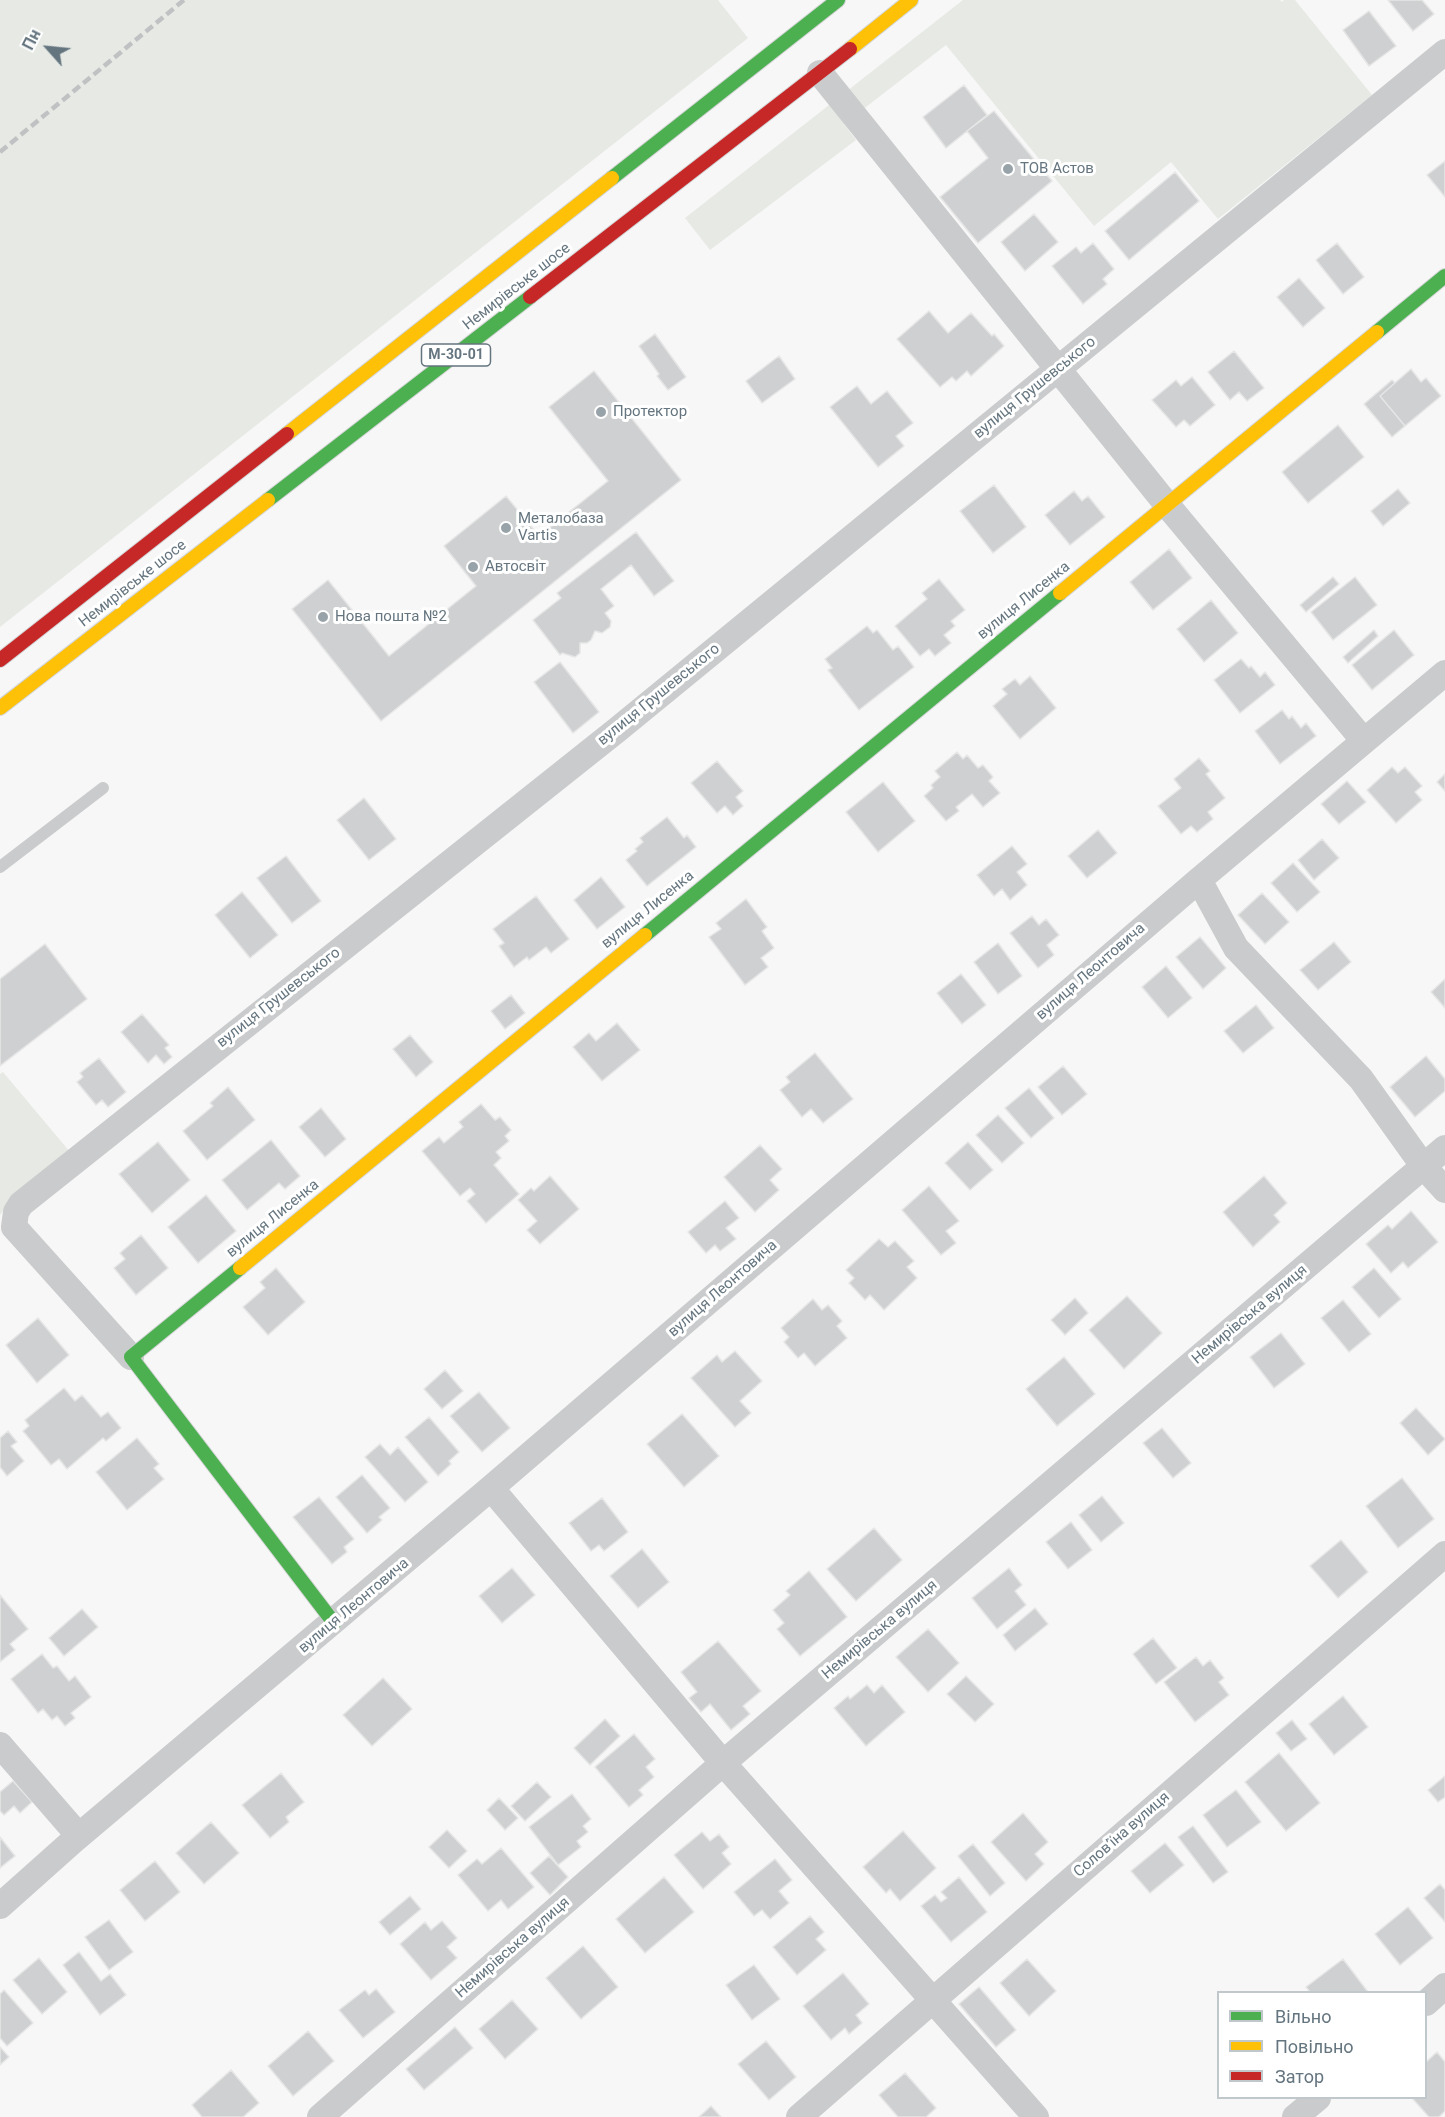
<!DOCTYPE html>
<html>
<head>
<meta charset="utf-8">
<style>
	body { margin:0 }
	#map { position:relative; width:1445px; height:2117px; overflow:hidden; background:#f7f7f7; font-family:Roboto,sans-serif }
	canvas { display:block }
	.legend { position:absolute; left:1217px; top:1991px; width:210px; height:108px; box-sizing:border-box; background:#fff; border:2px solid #c1c8cc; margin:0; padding:8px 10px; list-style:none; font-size:18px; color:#65757f }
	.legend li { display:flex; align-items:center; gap:12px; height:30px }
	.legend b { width:30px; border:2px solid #c1c8cc }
	.north { position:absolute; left:18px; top:18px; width:60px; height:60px; -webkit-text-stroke:4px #fff; paint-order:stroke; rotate:297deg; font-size:16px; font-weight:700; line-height:24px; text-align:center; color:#65757f }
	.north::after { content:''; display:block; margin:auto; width:21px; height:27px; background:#65757f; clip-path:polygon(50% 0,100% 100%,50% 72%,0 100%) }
</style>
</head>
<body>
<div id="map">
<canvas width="1445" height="2117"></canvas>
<ul class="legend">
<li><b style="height:8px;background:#4caf50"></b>Вільно</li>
<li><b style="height:8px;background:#ffc107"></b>Повільно</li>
<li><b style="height:8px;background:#c62828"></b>Затор</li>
</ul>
<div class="north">Пн</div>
</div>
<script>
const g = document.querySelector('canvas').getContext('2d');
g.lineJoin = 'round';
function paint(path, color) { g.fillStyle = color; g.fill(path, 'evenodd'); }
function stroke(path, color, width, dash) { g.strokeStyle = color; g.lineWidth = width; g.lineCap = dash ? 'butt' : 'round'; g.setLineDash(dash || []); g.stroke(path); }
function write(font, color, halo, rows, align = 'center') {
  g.font = font + ' Roboto,sans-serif'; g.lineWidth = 6; g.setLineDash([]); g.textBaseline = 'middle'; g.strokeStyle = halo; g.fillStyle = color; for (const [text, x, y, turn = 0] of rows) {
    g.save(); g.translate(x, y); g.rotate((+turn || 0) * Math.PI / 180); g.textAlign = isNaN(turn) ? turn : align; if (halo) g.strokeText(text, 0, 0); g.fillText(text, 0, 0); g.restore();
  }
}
const green = new Path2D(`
	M0,0H718L748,38L0,627Z
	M963,0H1280L1282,2L1284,0H1295L1372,95L1218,219L1171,162L1094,226L946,45L844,124L856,140L710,250L685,218Z
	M3,1072L70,1152L12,1199L0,1215V1074Z`);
const building = new Path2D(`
	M1388,0H1422L1434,14L1413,31Z
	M1369,11L1396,46L1369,66L1343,30Z
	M964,85L987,115L946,148L923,117Z
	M994,111L1052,181L978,243L940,197L988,158L967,131Z
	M1445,161V197L1427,175Z
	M1175,172L1199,201L1129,260L1105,231Z
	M1034,214L1058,242L1025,271L1001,242Z
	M1093,243L1114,269L1103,279L1107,284L1083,304L1052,266L1076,247L1081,253Z
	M1337,243L1364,277L1343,294L1316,260Z
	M1299,278L1325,308L1303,327L1277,297Z
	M929,311L948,333L971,313L992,336L994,334L1004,346L971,376L967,371L956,381L952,377L940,387L897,339Z
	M655,334L686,377L668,390L657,376L659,374L639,346Z
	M1234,351L1264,388L1247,401L1239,392L1230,400L1208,372Z
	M779,356L795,379L762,403L746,381Z
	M1411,369L1421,382L1426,378L1441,396L1405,426L1380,396Z
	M594,371L681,480L381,721L292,609L328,580L389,656L476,586L444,546L506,496L539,536L608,481L549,407Z
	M1192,377L1215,405L1190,426L1184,420L1176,427L1152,400L1176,380L1181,386Z
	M1392,380L1395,383L1380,396L1405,426L1392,437L1364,404Z
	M857,386L871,404L887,391L913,423L896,436L904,446L878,467L830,407Z
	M1338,425L1364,457L1308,503L1282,472Z
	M994,485L1026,527L993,553L960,511Z
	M1398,489L1410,503L1383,526L1371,511Z
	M1074,491L1082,501L1088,496L1105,517L1070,545L1045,515Z
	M636,532L674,581L654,596L631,565L601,589L614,606L605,613L611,621L610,627L602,633L595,631L591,640L587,643H580V653L575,657L562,653L560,655L533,620L561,598L557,593Z
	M1169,549L1192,578L1153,610L1130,582Z
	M1333,577L1339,584L1306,612L1300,605Z
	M1355,577L1377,605L1333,640L1311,612Z
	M939,579L965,610L951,621L955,626L944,635L951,643L935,656L929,649L920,656L895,626L927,599L922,593Z
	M1211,600L1238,633L1204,662L1177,629Z
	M867,626L873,633L877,630L893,650L898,646L914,667L859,710L828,670L832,668L825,659Z
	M1374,630L1378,636L1348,663L1343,657Z
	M1394,630L1414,655L1372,690L1352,665Z
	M1241,659L1249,668L1251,666L1260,677L1265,672L1275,685L1240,713L1214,680Z
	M560,662L599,712L573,733L534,682Z
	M1030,676L1056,708L1020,739L993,706L1007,694L1002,689L1015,679L1020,685Z
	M1282,710L1289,719L1292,716L1301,728L1306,723L1316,736L1280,764L1255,731Z
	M957,752L963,759L967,755L978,768L983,765L993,777L989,781L1000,793L983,807L972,794L956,807L959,811L946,821L924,796L933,788L931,785L940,777L935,771Z
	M1199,758L1210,771L1206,774L1225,798L1208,812L1213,819L1197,832L1191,826L1181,834L1158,806L1181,788L1174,779Z
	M717,761L743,791L736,797L743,806L733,815L725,806L717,813L691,783Z
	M1392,767L1398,773L1405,767L1422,786L1415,792L1422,800L1396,823L1367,790Z
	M1445,774V791L1437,782Z
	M1347,781L1366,802L1339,824L1321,804Z
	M883,782L915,821L878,852L846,812Z
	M364,798L396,839L369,860L337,820Z
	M667,817L684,838L687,835L696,847L647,886L626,860L637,851L635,849L643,842L640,838Z
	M1098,830L1117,853L1087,878L1068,856Z
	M1322,839L1339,858L1314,880L1298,860Z
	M1012,846L1027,864L1017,872L1027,885L1010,900L1002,889L994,896L977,875Z
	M286,856L321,901L292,923L257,878Z
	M1293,863L1320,892L1297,912L1271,883Z
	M601,877L625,907L597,929L574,900Z
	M242,892L278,935L250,958L215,915Z
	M1262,893L1289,922L1265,944L1238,915Z
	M536,896L569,939L551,953L546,947L529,960L527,957L514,967L499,946L504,943L493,929Z
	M746,899L767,927L762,931L774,948L761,958L768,967L745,985L709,937L721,929L716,923Z
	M1032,916L1039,925L1046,919L1059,935L1047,945L1054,955L1038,968L1010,933Z
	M1200,937L1226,968L1203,989L1176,957Z
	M1334,942L1351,962L1318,990L1300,970Z
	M998,943L1022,976L998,994L974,962Z
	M45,944L87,999L0,1066V979Z
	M1166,966L1192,998L1168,1018L1142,987Z
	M961,974L986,1005L962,1024L937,993Z
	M1445,979V1008L1431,992Z
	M511,995L525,1013L505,1029L491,1011Z
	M1256,1005L1274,1028L1243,1053L1224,1031Z
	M142,1014L169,1045L165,1048L172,1057L164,1064L156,1055L148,1063L121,1032Z
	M617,1023L640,1050L602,1081L573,1047L589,1033L596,1041Z
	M410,1035L433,1062L416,1077L393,1049Z
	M815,1053L853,1099L823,1123L811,1109L802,1117L780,1090L790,1082L786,1077Z
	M1426,1056L1445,1079V1091L1415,1117L1390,1087Z
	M99,1058L126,1092L108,1107L102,1100L96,1105L77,1082L83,1077L80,1073Z
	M1063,1066L1087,1094L1062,1115L1038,1087Z
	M228,1087L255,1120L207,1160L183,1131L213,1106L210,1103Z
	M1029,1088L1054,1118L1031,1138L1005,1108Z
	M481,1104L495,1120L500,1117L511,1130L505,1136L509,1141L496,1152L501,1158L494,1165L519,1194L486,1223L467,1201L475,1194L470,1188L460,1196L422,1151L439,1137L444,1143L463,1127L459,1122Z
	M321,1108L346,1139L325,1157L299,1127Z
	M998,1115L1024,1143L1002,1163L976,1135Z
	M271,1140L300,1176L285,1189L279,1183L247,1210L222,1180Z
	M158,1142L190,1180L152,1213L119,1174Z
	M968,1142L993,1170L970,1190L945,1163Z
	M760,1145L782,1169L770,1180L779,1190L755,1212L724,1177Z
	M550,1176L579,1209L540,1244L527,1230L537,1221L518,1200L531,1188L534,1191Z
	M1264,1176L1287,1203L1274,1215L1280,1222L1253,1247L1223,1212Z
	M929,1186L959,1221L946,1231L956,1243L941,1255L902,1210Z
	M206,1195L236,1231L198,1263L168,1227Z
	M725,1201L739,1218L726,1228L736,1239L720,1251L715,1245L706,1253L688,1232Z
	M1411,1211L1438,1242L1408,1268L1403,1262L1391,1273L1366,1244L1388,1225L1392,1229Z
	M141,1235L168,1268L136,1295L114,1268L125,1259L120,1253Z
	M879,1239L888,1247L895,1241L914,1261L907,1267L917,1278L884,1310L870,1295L865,1300L849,1283L854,1278L846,1270Z
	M276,1268L305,1302L268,1335L243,1307L265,1288L260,1282Z
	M1374,1268L1401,1299L1379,1318L1352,1287Z
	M1127,1296L1162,1333L1124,1369L1089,1330Z
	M1075,1298L1088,1313L1065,1335L1051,1320Z
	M813,1299L822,1310L828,1305L842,1321L837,1326L847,1338L815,1366L804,1353L798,1358L784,1342L789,1337L781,1328Z
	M1343,1300L1371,1334L1349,1352L1321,1318Z
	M38,1318L69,1355L37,1383L6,1345Z
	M1281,1333L1305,1364L1274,1388L1250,1357Z
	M735,1351L762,1381L740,1401L751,1413L735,1427L691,1378L717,1355L722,1362Z
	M1064,1357L1095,1394L1057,1426L1026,1389Z
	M445,1370L463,1391L442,1409L424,1389Z
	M64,1388L75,1401L82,1395L101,1417L108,1412L121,1428L106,1441L103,1438L67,1469L59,1459L51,1465L23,1431L29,1426L25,1420Z
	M479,1392L510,1428L482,1452L450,1416Z
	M1416,1408L1445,1439L1428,1455L1400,1423Z
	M682,1414L719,1456L684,1487L647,1444Z
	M429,1417L459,1452L449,1461L451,1464L438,1476L405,1437Z
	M1162,1428L1191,1463L1173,1478L1143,1443Z
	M8,1431L17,1442L11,1446L24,1461L7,1476L0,1467V1438Z
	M137,1438L159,1464L154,1468L164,1479L127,1510L96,1472Z
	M380,1444L390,1455L398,1447L428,1482L405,1502L365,1457Z
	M362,1475L390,1508L379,1517L382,1520L367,1533L336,1497Z
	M1402,1478L1434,1519L1398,1548L1366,1506Z
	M1102,1496L1124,1523L1101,1542L1079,1515Z
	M319,1497L354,1539L344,1547L347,1552L332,1564L293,1517Z
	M602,1498L628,1532L604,1551L599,1545L591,1551L569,1523Z
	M1071,1522L1092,1550L1068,1569L1046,1542Z
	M874,1528L902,1560L856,1601L827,1569Z
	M1341,1540L1368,1572L1338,1598L1310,1566Z
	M642,1549L669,1582L638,1608L610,1576Z
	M512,1568L535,1595L502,1623L479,1596Z
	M1009,1568L1022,1585L1015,1591L1026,1605L997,1629L972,1598Z
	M809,1571L847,1617L800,1656L777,1629L784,1623L773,1610L790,1595L786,1591Z
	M0,1595L28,1629L10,1644L15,1650L0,1662Z
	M1035,1608L1048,1624L1015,1651L1003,1635Z
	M82,1609L98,1627L64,1656L49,1638Z
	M928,1629L959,1663L928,1692L896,1657Z
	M1153,1638L1177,1668L1156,1684L1133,1654Z
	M718,1641L761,1691L743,1706L750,1714L731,1730L710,1704L701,1712L689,1698L697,1692L681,1672Z
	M42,1654L53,1668L57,1666L69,1681L75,1676L91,1697L71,1713L75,1718L65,1726L57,1716L52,1720L43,1709L38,1713L11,1679Z
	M1196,1657L1203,1666L1210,1660L1224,1678L1219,1682L1229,1695L1195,1722L1164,1682Z
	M966,1676L994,1704L975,1722L947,1694Z
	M383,1678L412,1709L372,1746L343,1715Z
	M867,1685L874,1693L882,1685L905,1712L866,1746L834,1708L848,1696L850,1699Z
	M1343,1696L1368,1727L1334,1755L1309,1724Z
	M605,1719L620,1736L590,1765L574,1748Z
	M1292,1720L1307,1739L1291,1751L1276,1733Z
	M634,1734L655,1759L646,1767L654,1777L639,1790L643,1795L629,1807L595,1767Z
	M1279,1753L1320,1803L1286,1831L1245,1782Z
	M281,1773L304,1802L286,1817L289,1822L270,1838L242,1805Z
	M1445,1776V1797L1438,1802L1428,1790Z
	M13,1781L32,1802L20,1813L14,1806L4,1815L0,1811V1792Z
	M537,1782L551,1797L525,1821L511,1806Z
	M1236,1790L1261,1822L1227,1847L1203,1815Z
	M572,1794L591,1819L583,1826L588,1832L577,1841L581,1847L558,1865L529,1827Z
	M499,1798L518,1818L505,1830L487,1810Z
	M1023,1813L1048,1842L1035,1854L1044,1864L1026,1881L991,1842Z
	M211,1822L239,1853L204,1884L176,1853Z
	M1193,1826L1228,1872L1213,1883L1178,1837Z
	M447,1830L467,1851L449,1868L429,1847Z
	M903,1831L936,1868L900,1901L890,1889L886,1893L863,1867Z
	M702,1832L710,1841L719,1834L729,1847L722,1853L731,1864L703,1889L674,1855Z
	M0,1837L15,1856L0,1868Z
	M1165,1843L1184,1865L1150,1893L1131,1871Z
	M973,1844L1005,1883L990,1896L958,1856Z
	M501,1848L534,1887L508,1909L501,1900L488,1911L458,1875L477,1859L482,1864Z
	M549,1856L568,1877L550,1895L530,1873Z
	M775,1859L792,1880L779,1891L789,1903L770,1919L762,1910L754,1916L734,1892Z
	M155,1861L180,1892L145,1921L120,1890Z
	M664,1877L694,1912L645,1953L616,1919Z
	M959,1877L987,1912L951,1942L921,1906L935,1895L941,1902L947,1898L941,1892Z
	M1440,1884L1445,1890V1922L1424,1898Z
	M410,1896L421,1909L390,1935L379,1922Z
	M1408,1907L1433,1938L1400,1965L1375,1934Z
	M810,1916L824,1932L816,1939L826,1950L797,1975L773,1947Z
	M109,1920L133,1952L109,1970L85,1937Z
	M442,1921L457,1938L447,1947L457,1958L431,1980L400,1944L425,1922L431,1930Z
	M583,1946L618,1987L581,2019L546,1978Z
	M79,1952L101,1981L110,1974L126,1995L100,2015L63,1965Z
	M39,1958L67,1992L42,2014L13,1980Z
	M1027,1959L1056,1991L1029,2016L1000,1983Z
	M1343,1959L1368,1992H1310L1306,1987Z
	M754,1965L780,1999L752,2020L726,1985Z
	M843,1973L869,2004L856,2015L862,2023L849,2034L845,2028L831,2040L803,2006Z
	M979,1987L1016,2030L996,2047L959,2004Z
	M376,1989L395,2012L363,2038L339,2010L365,1990L369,1995Z
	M4,1990L33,2023L7,2046L0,2038V1994Z
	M512,2000L538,2029L505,2059L479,2029Z
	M455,2027L473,2048L424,2090L406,2069Z
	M308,2031L334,2061L293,2096L268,2066Z
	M766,2041L796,2077L769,2100L738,2064Z
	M0,2047L9,2057L0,2065Z
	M1437,2052L1445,2062V2111L1439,2117H1429L1412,2098H1426V2062Z
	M231,2070L259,2103L243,2117H202L192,2105Z
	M905,2073L936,2108L926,2117H898L879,2095Z
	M711,2106L721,2117H699Z`);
const lane = new Path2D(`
	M0,867L103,788`);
const street = new Path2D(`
	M820,73L1168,506L1364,741
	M1199,880L1236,948L1361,1079L1424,1167L1445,1190
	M131,1357L14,1227L16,1212L21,1204L617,730L1445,52
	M491,1488L723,1763L1036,2117
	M0,1745L79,1836
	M0,1906L74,1840L491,1488L1199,880L1445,673
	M1426,2003L1445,1986
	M320,2117L723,1763L1445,1148
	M799,2117L1445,1554
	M1295,2117L1318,2098`);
const fast = new Path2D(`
	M612,178L838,0
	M1377,332L1445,276
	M268,500L530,297
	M645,935L1060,593
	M240,1268L131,1357L334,1623`);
const slow = new Path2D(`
	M850,49L911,0
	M287,434L612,178
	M1060,593L1377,332
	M0,708L268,500
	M240,1268L645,935`);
const jam = new Path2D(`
	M530,297L850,49
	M0,660L287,434`);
const rail = new Path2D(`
	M0,152L184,0`);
const markers = [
	[1008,169,6,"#98a2a9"],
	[601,412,6,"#98a2a9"],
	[506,528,6,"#98a2a9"],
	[473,567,6,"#98a2a9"],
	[323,617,6,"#98a2a9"]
];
const shields = [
	[456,355,69]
];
const shieldNames = [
	["М-30-01",456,355]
];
const poiNames = [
	["ТОВ Астов",1020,169],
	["Протектор",613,412],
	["Металобаза",518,519],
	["Vartis",518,536],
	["Автосвіт",485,567],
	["Нова пошта №2",335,617]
];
const streetNames = [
	["Немирівське шосе",517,287,-38],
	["вулиця Грушевського",1035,388,-39],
	["Немирівське шосе",133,584,-38],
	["вулиця Лисенка",1024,601,-39],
	["вулиця Грушевського",659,695,-39],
	["вулиця Лисенка",648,910,-39],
	["вулиця Леонтовича",1091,972,-41],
	["вулиця Грушевського",279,998,-38],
	["вулиця Лисенка",273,1219,-39],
	["вулиця Леонтовича",723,1289,-41],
	["Немирівська вулиця",1250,1315,-40],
	["вулиця Леонтовича",354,1606,-40],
	["Немирівська вулиця",880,1630,-40],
	["Соловʼїна вулиця",1122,1835,-41],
	["Немирівська вулиця",513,1948,-41]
];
paint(green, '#e6e9e4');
paint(building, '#ced0d1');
stroke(building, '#e6e6e6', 1.5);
stroke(fast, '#d3d4d5', 16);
stroke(slow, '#d3d4d5', 16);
stroke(jam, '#d3d4d5', 16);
stroke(lane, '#cacbcc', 12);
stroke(street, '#cacbcc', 26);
stroke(fast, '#4caf50', 14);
stroke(slow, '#ffc107', 14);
stroke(jam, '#c62828', 14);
stroke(rail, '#c0c1c3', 4.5, [9, 4.5]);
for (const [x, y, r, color] of markers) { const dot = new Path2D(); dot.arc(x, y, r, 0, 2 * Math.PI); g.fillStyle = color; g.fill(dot); stroke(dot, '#fff', 2); }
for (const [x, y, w] of shields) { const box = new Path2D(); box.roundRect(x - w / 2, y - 11, w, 22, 4.5); g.fillStyle = '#fff'; g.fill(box); stroke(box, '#65757f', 1.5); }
write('bold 14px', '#65757f', null, shieldNames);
write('15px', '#65757f', '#fff', poiNames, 'left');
write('15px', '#65757f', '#fff', streetNames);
</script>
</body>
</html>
